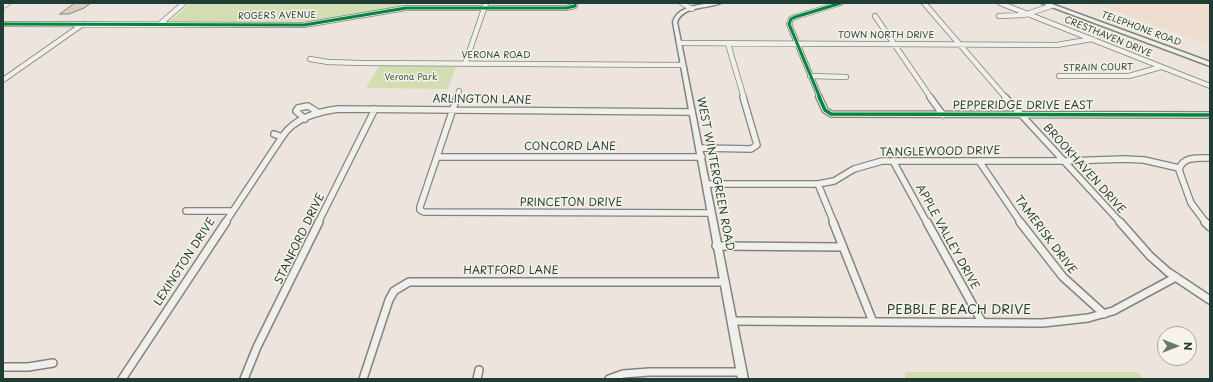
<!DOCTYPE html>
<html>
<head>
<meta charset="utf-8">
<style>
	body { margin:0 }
	#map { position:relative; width:1213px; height:382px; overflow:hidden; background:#ede5dd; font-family:"Playpen Sans",sans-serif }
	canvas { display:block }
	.frame { position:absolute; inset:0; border:4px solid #1f3d34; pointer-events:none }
	.north { position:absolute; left:1157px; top:326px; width:40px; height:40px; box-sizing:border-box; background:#f7f3e8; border:1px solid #a1aaa0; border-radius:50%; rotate:90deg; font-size:11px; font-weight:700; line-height:16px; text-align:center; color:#1f3d34 }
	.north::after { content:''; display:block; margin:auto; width:14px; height:18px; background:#67786f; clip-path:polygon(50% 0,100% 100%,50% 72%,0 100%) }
</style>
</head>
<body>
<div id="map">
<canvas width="1213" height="382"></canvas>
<div class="frame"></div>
<div class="north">N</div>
</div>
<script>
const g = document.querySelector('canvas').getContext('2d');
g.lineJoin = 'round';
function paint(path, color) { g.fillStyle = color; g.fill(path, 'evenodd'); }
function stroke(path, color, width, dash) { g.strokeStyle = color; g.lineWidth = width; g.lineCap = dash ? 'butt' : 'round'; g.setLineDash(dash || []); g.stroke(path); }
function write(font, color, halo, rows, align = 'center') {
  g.font = font + ' "Playpen Sans",sans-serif'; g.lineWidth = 3; g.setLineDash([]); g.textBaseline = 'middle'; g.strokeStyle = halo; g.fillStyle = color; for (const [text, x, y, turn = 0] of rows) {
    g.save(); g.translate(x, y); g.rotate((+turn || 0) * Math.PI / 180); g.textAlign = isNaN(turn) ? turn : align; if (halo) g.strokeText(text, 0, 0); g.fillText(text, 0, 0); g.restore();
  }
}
const built = new Path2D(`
	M1092,3H1210V45Z`);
const green = new Path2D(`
	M191,3H403L402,6L315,21L169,22Z
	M379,66L456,67L448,89L366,88Z
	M905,372H1136L1145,379H905Z`);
const building = new Path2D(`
	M75,3H91L84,8L69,14H60Z`);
const minorFar2 = new Path2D(`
	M682,3L692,9
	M924,3L1006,98
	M1000,3L1210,86
	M3,6L8,3
	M875,16L931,98
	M999,16L1024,15L1051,6
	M3,24L304,25L406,8H566L575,6V3
	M160,24L184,3
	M679,43L1057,45L1092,39
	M728,44L744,98
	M310,59L328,62L361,63L683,65
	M465,64L486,3
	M810,76L846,77
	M1059,76H1129L1161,67
	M3,80L83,24
	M457,98L459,91
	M820,98L789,24L791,19L795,17L841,3`);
const minorFar1 = new Path2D(`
	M457,97L420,207V210L424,212L711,213
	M819,97L825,110L831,114L1210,115
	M930,97L943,115
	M1005,97L1121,223
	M305,119L296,111L298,108L308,106L319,113
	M282,137C294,118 317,112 338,109L692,112
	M700,148L751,149L757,145L743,97
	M437,157H702
	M893,161L927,223
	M979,161L1021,223
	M706,184H818L834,181L854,169L882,161H1065L1125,159L1144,160L1179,168
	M818,184L834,223
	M186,211H232
	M225,223L282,137L274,134
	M318,223L375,109
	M1206,223L1191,203L1179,170C1182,156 1199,158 1210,158`);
const minor = new Path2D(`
	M833,222L873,322
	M927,222L982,322
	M1020,222L1063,277L1104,314
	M1120,222L1150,256L1168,272L1210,300
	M1205,222L1210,227
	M716,246L843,247
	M732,321L1043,323L1088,318L1113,311L1176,277
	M3,367H28L53,363
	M122,379L226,222
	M244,379L257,347L319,222
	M363,379L389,300L394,291L409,282H725
	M477,379L479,370
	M609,379L623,374L649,372H742`);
const tertiary = new Path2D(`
	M711,3H721C709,9 683,5 677,22L748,379H738L673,22C677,7 698,5 711,3Z`);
const secondary = new Path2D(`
	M1041,3H1049L1210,62V66Z`);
const cyclewayFar1 = new Path2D(`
	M3,24L304,25L406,8H566L575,6V3
	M820,98L789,24L791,19L795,17L841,3`);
const cycleway = new Path2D(`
	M819,97L825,110L831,114L1210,115`);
const farStreetnames = [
	["ROGERS AVENUE",277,16,-1],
	["TELEPHONE ROAD",1141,29,20],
	["TOWN NORTH DRIVE",886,36],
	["CRESTHAVEN DRIVE",1108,37,22],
	["VERONA ROAD",496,56],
	["STRAIN COURT",1098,68,-1]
];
const farParknames = [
	["Verona Park",411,78]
];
const streetNames = [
	["ARLINGTON LANE",482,100,1],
	["PEPPERIDGE DRIVE EAST",1023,106],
	["CONCORD LANE",570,147],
	["TANGLEWOOD DRIVE",940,152,-1],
	["BROOKHAVEN DRIVE",1084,169,48],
	["WEST WINTERGREEN ROAD",715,174,79],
	["PRINCETON DRIVE",571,203],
	["TAMERISK DRIVE",1045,235,53],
	["APPLE VALLEY DRIVE",947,237,61],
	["STANFORD DRIVE",300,239,-64],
	["LEXINGTON DRIVE",185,262,-57],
	["HARTFORD LANE",511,271]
];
const nearStreetnames = [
	["PEBBLE BEACH DRIVE",959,310]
];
paint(built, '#eeddcf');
paint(green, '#d2ddb1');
paint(building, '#d9cbc2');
stroke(building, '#81837e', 1);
stroke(minorFar2, '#81837e', 6);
stroke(minorFar1, '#81837e', 8);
stroke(minor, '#81837e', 10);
stroke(tertiary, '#81837e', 3);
stroke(secondary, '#81837e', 3);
stroke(minorFar2, '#f1efeb', 4.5);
stroke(minorFar1, '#f1efeb', 5.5);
stroke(minor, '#f1efeb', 7);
paint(tertiary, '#f1efeb');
paint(secondary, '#f1efeb');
stroke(cyclewayFar1, '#00873e', 3);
stroke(cycleway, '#00873e', 3.5);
write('9px', '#1f3d34', '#f7f3e8', farStreetnames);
write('9px', '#3e5c46', '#f7f3e8', farParknames);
write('11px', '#1f3d34', '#f7f3e8', streetNames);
write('13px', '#1f3d34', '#f7f3e8', nearStreetnames);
</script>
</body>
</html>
